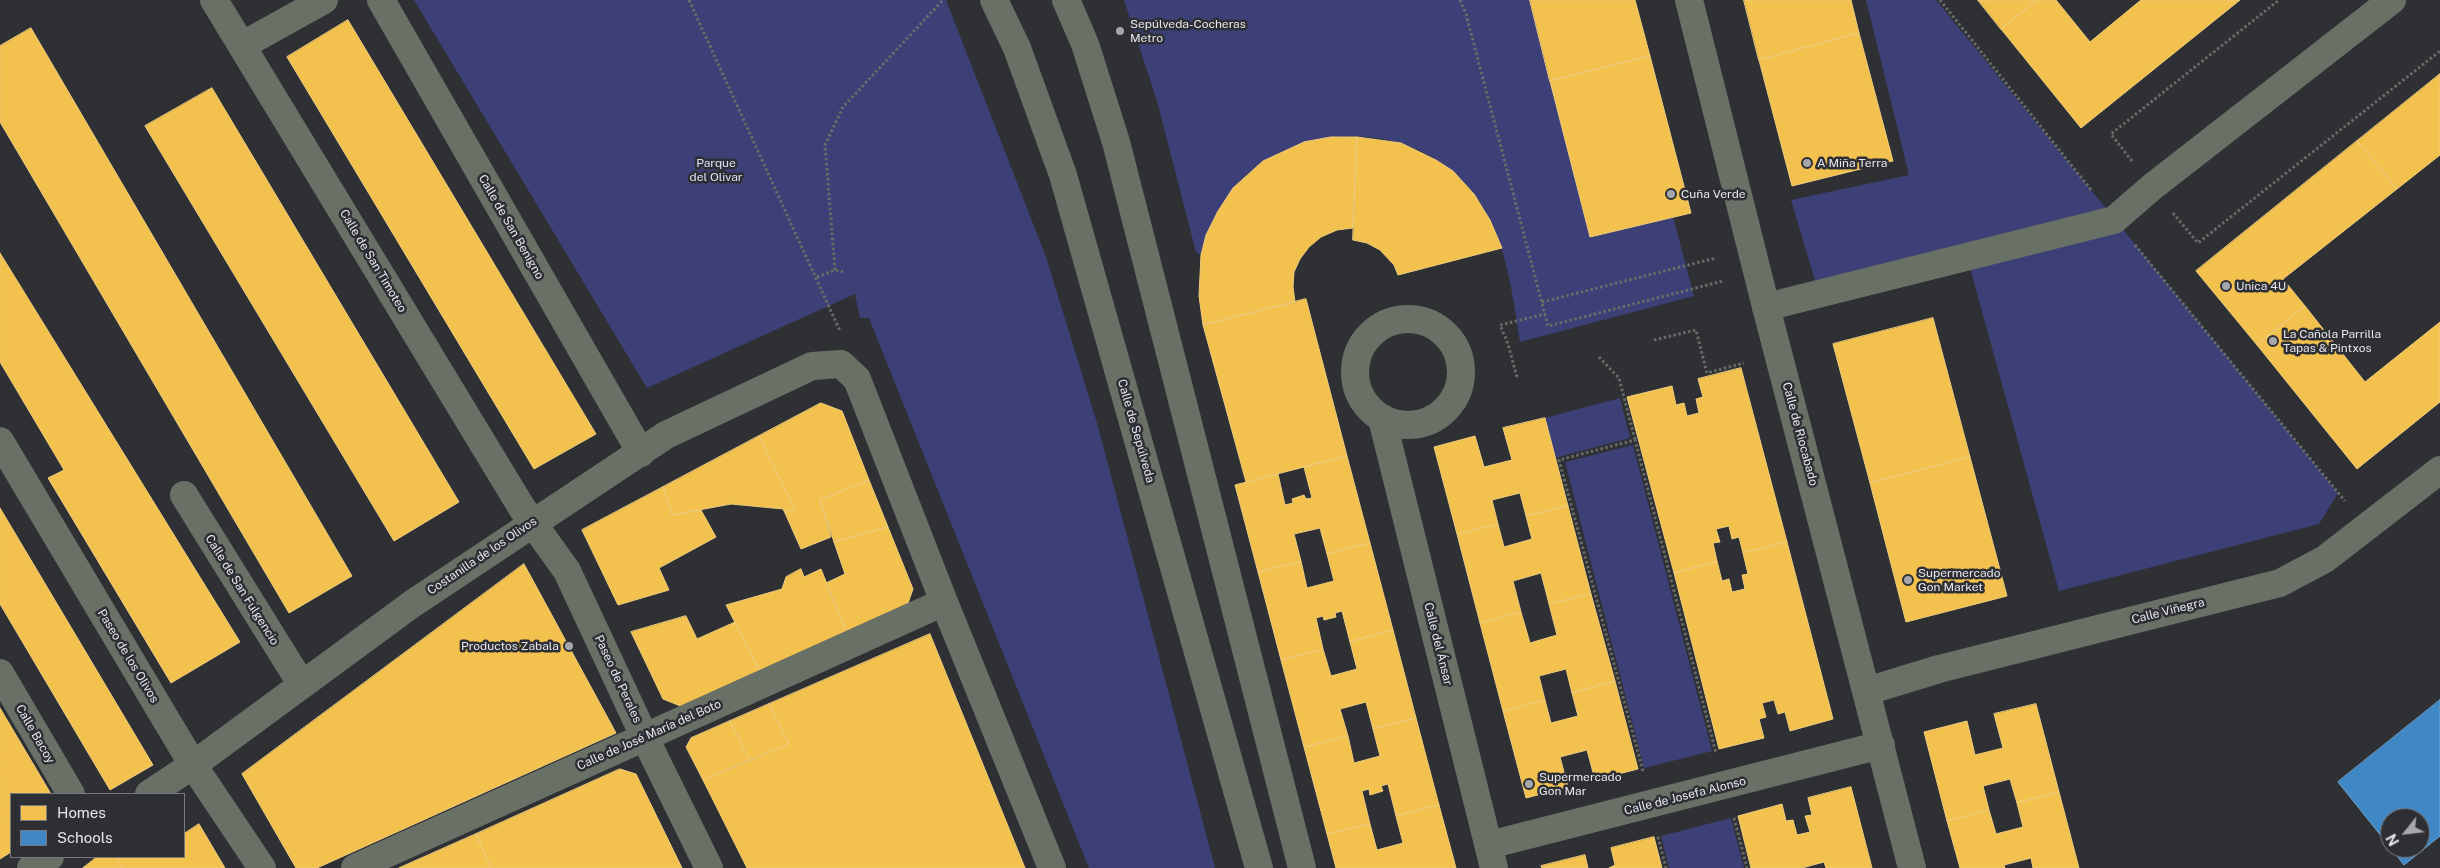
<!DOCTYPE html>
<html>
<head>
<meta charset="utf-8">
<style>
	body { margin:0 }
	#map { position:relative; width:2440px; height:868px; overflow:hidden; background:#2f3034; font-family:"Public Sans",sans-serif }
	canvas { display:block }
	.legend { position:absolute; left:10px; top:793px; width:175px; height:65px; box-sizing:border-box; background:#2e2f35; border:1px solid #78797e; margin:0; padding:6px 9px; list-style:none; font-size:15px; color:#e6e7eb }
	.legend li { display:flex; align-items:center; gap:10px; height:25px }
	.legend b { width:25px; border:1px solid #78797e }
	.north { position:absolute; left:2380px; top:808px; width:50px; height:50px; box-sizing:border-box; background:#2e2f35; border:1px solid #78797e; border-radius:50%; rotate:241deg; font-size:14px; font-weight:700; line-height:20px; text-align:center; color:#e6e7eb }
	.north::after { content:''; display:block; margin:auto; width:18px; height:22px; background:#a6a7ab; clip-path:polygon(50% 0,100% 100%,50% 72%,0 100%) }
</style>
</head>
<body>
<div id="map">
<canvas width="2440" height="868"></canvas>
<ul class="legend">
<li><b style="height:14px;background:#f2c14e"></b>Homes</li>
<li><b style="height:14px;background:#3f88c5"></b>Schools</li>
</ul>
<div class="north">N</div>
</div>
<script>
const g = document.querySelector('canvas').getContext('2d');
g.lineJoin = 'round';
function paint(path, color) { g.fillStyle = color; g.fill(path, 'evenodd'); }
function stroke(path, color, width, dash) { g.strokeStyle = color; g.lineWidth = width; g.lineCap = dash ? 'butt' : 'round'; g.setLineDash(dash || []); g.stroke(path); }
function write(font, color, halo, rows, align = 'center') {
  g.font = font + ' "Public Sans",sans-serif'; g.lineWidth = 5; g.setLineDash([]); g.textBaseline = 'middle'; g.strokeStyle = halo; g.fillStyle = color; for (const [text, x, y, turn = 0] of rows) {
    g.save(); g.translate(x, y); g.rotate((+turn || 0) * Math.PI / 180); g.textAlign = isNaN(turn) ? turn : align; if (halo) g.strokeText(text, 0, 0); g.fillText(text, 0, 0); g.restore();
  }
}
const green = new Path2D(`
	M414,0H946L1046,257L1097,423L1215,868H1089L869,318H860L855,294L647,388Z
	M1124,0H1530L1590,237L1673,217L1694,296L1520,342C1512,291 1506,236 1474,194C1418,119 1294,117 1234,188C1217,207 1208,231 1201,255L1196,252L1157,101Z
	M1866,0H1936L2338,493L2319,524L2059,591L1967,257L1819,294L1791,200L1909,175Z
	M1620,398L1630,438L1555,458L1545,418Z
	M1633,445L1712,751L1644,768L1565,462Z
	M1731,818L1744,868H1669L1661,836Z`);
const homes = new Path2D(`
	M1530,0H1635L1650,56L1550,81Z
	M1744,0H1851L1859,33L1759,60Z
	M1978,0H2037L2001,29Z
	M2037,0H2056L2090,42L2141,0H2240L2081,128L2001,29Z
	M348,20L596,434L534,469L287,57Z
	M31,28L352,576L289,613L0,122V46Z
	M1859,33L1893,161L1792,186L1759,60Z
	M1650,56L1691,213L1590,237L1550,81Z
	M2440,74V155L2397,189L2357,141Z
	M212,88L459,502L394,541L145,126Z
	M1331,137H1357L1353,228L1337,230L1321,237L1309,247L1300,259L1294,272L1293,287L1295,302L1203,325L1199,296L1201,255L1206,235L1218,211L1233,188L1263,161L1304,142Z
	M1357,137L1401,143L1436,160L1453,171L1474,194L1490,220L1502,248L1398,275L1394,265L1380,250L1367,243L1353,240Z
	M2357,141L2397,189L2283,279L2305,306L2257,345L2196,271Z
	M0,253L240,642L171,683L48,478L64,470L0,362Z
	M1306,299L1347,456L1246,482L1203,325Z
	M2305,306L2365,382L2440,322V402L2357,469L2257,345Z
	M1933,318L1970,457L1870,483L1833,344Z
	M1741,368L1787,542L1743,553L1739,537L1732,539L1729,526L1716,529L1720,542L1713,543L1717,561L1674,573L1627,397L1672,386L1676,405L1684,403L1687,416L1699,413L1696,399L1703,397L1698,379Z
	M821,403L842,411L869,480L820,500L831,537L801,549L785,513L795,509L759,436Z
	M1545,418L1568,506L1526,516L1520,493L1492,500L1498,524L1457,534L1434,447L1475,436L1484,467L1512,460L1503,428Z
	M759,436L795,509L785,513L783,509L731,504L672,515L663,487Z
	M1347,456L1370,543L1327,554L1320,528L1294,534L1301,561L1258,572L1235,485L1278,474L1285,505L1293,503L1292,499L1304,495L1306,499L1312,498L1304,467Z
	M1970,457L2007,596L1906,622L1870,483Z
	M869,480L888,527L834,542L820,500Z
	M663,487L672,515L701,510L716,537L659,568L669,590L618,605L582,530Z
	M1568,506L1591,594L1549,604L1541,573L1513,581L1521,612L1480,623L1457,534L1498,524L1504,547L1532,539L1526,516Z
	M0,508L153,765L110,790L0,604Z
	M888,527L913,589L906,609L847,634L826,583L845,574L834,542Z
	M1787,542L1833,719L1790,731L1785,712L1778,714L1774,700L1762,703L1766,717L1759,719L1764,738L1719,749L1674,573L1717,561L1722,581L1729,579L1732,592L1745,589L1742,575L1748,574L1743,553Z
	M1370,543L1393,630L1350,642L1342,611L1335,613L1336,617L1324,620L1323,616L1316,618L1323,649L1281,660L1258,572L1301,561L1307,588L1334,581L1327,554Z
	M524,564L616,733L317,868H296L242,774Z
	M801,569L804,577L821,569L847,634L761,673L726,605L782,589L786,577Z
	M1591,594L1615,681L1572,693L1566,669L1539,676L1545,700L1503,711L1480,623L1521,612L1530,643L1557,635L1549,604Z
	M686,616L697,639L735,622L761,673L683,707L663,699L631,632Z
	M1393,630L1416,718L1373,729L1366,702L1340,709L1348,736L1304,747L1281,660L1323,649L1331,676L1357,669L1350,642Z
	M930,634L1025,868H747L703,780L789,744L769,704Z
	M1615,681L1638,769L1595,780L1587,750L1560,757L1568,787L1526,798L1503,711L1545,700L1551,723L1578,716L1572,693Z
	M769,704L789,744L749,760L730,721Z
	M2036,704L2059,792L2017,803L2010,779L1983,786L1989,810L1947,821L1924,732L1967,721L1975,755L2003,748L1994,714Z
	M0,708L51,794H11V852L0,859Z
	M1416,718L1439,805L1396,816L1388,784L1381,786L1383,791L1370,795L1369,789L1362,791L1370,824L1327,834L1304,747L1348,736L1354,763L1380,756L1373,729Z
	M730,721L749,760L703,780L686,747L691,738Z
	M620,769L636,774L682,868H491L476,834Z
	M1851,787L1872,868H1826L1824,862L1802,868H1751L1738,816L1782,804L1786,821L1793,820L1797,835L1810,832L1805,816L1812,815L1808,798Z
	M2059,792L2079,868H2033L2031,858L2004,865L2005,868H1960L1947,821L1989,810L1996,834L2023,827L2017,803Z
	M1439,805L1456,868H1336L1327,834L1370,824L1377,850L1403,843L1396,816Z
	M199,824L225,868H122L116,857H184V834Z
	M476,834L491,868H399Z
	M1654,837L1662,868H1609L1615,865L1611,848Z
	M1585,855L1588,868H1542L1541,866Z
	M97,857H116L122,868H83Z`);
const schools = new Path2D(`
	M2440,700V836L2404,865L2391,848H2420V818H2390V847L2338,782Z`);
const path = new Path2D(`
	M689,0L840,331
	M1460,0L1466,14L1548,326L1723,281
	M1940,0L2092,191
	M2132,161L2111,134L2279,0
	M2173,213L2198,243L2440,51
	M2135,245L2345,501
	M835,270L825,145L843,107L943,0
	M817,277L835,270L845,272
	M1542,302L1716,258
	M1654,340L1696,330L1707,373L1744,363
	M1599,357L1619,378L1635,440
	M1517,377L1508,344L1500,325L1545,314
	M1643,771L1559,460L1635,440L1716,753
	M1734,818L1747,868
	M1658,837L1666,868`);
const pedestrian = new Path2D(`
	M1766,307L2114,220L2152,187L2392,0`);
const minor = new Path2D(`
	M214,0L522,508L567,571L645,738L709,868
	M381,0L641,453
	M1689,0L1766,307L1912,868
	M243,45L324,0
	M1355 372a53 53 0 1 1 106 0a53 53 0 1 1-106 0Z
	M1382,419L1494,868
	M0,441L193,765L262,868
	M184,495L302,685
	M0,673L71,794
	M1867,691L1939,669L2280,583L2325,559L2440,470
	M149,794L193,765L412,604L666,435L812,366L841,364L857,379L944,602L1052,868
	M1489,845L1881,745
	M31,868L50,857
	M355,868L944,602`);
const tertiary = new Path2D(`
	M994,0L1017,48L1063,175L1259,868
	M1066,0L1085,44L1116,142L1302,868`);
const markers = [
	[1120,31,5,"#a6a7ab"],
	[1807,163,5,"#a6a7ab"],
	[1671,194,5,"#a6a7ab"],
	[2226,286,5,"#a6a7ab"],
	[2273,341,5,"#a6a7ab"],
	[1908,580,5,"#a6a7ab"],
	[569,646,5,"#a6a7ab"],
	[1529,784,5,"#a6a7ab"]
];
const poiNames = [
	["Sepúlveda-Cocheras",1130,24],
	["Metro",1130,38],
	["A Miña Terra",1817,163],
	["Cuña Verde",1681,194],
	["Unica 4U",2236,286],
	["La Cañola Parrilla",2283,334],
	["Tapas & Pintxos",2283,348],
	["Supermercado",1918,573],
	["Gon Market",1918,587],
	["Productos Zabala",559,646,"right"],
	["Supermercado",1539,777],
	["Gon Mar",1539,791]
];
const parkNames = [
	["Parque",716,163],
	["del Olivar",716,177]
];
const streetNames = [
	["Calle de San Benigno",511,227,60],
	["Calle de San Timoteo",373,261,59],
	["Calle de Sepúlveda",1136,431,74],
	["Calle de Riocabado",1800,434,75],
	["Costanilla de los Olivos",482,556,-34],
	["Calle de San Fulgencio",242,590,58],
	["Calle Viñegra",2168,611,-14],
	["Calle del Ánsar",1438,644,76],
	["Paseo de los Olivos",128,656,59],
	["Paseo de Perales",618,679,65],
	["Calle Bacoy",35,734,60],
	["Calle de José María del Boto",649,735,-24],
	["Calle de Josefa Alonso",1685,796,-14]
];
paint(green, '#3c4077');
paint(homes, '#f2c14e');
stroke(homes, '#eecc7d', 1);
paint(schools, '#3f88c5');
stroke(schools, '#71a4d0', 1);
stroke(path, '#686c67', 3, [2.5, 2.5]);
stroke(pedestrian, '#697065', 28);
stroke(minor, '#697065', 28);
stroke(tertiary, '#697065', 28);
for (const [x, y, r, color] of markers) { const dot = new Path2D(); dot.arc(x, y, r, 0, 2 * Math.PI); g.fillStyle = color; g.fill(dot); stroke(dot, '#2e2f35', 2); }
write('12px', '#e6e7eb', '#2e2f35', poiNames, 'left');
write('12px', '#dce0f7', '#2e2f35', parkNames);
write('12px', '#e6e7eb', '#2e2f35', streetNames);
</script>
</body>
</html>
